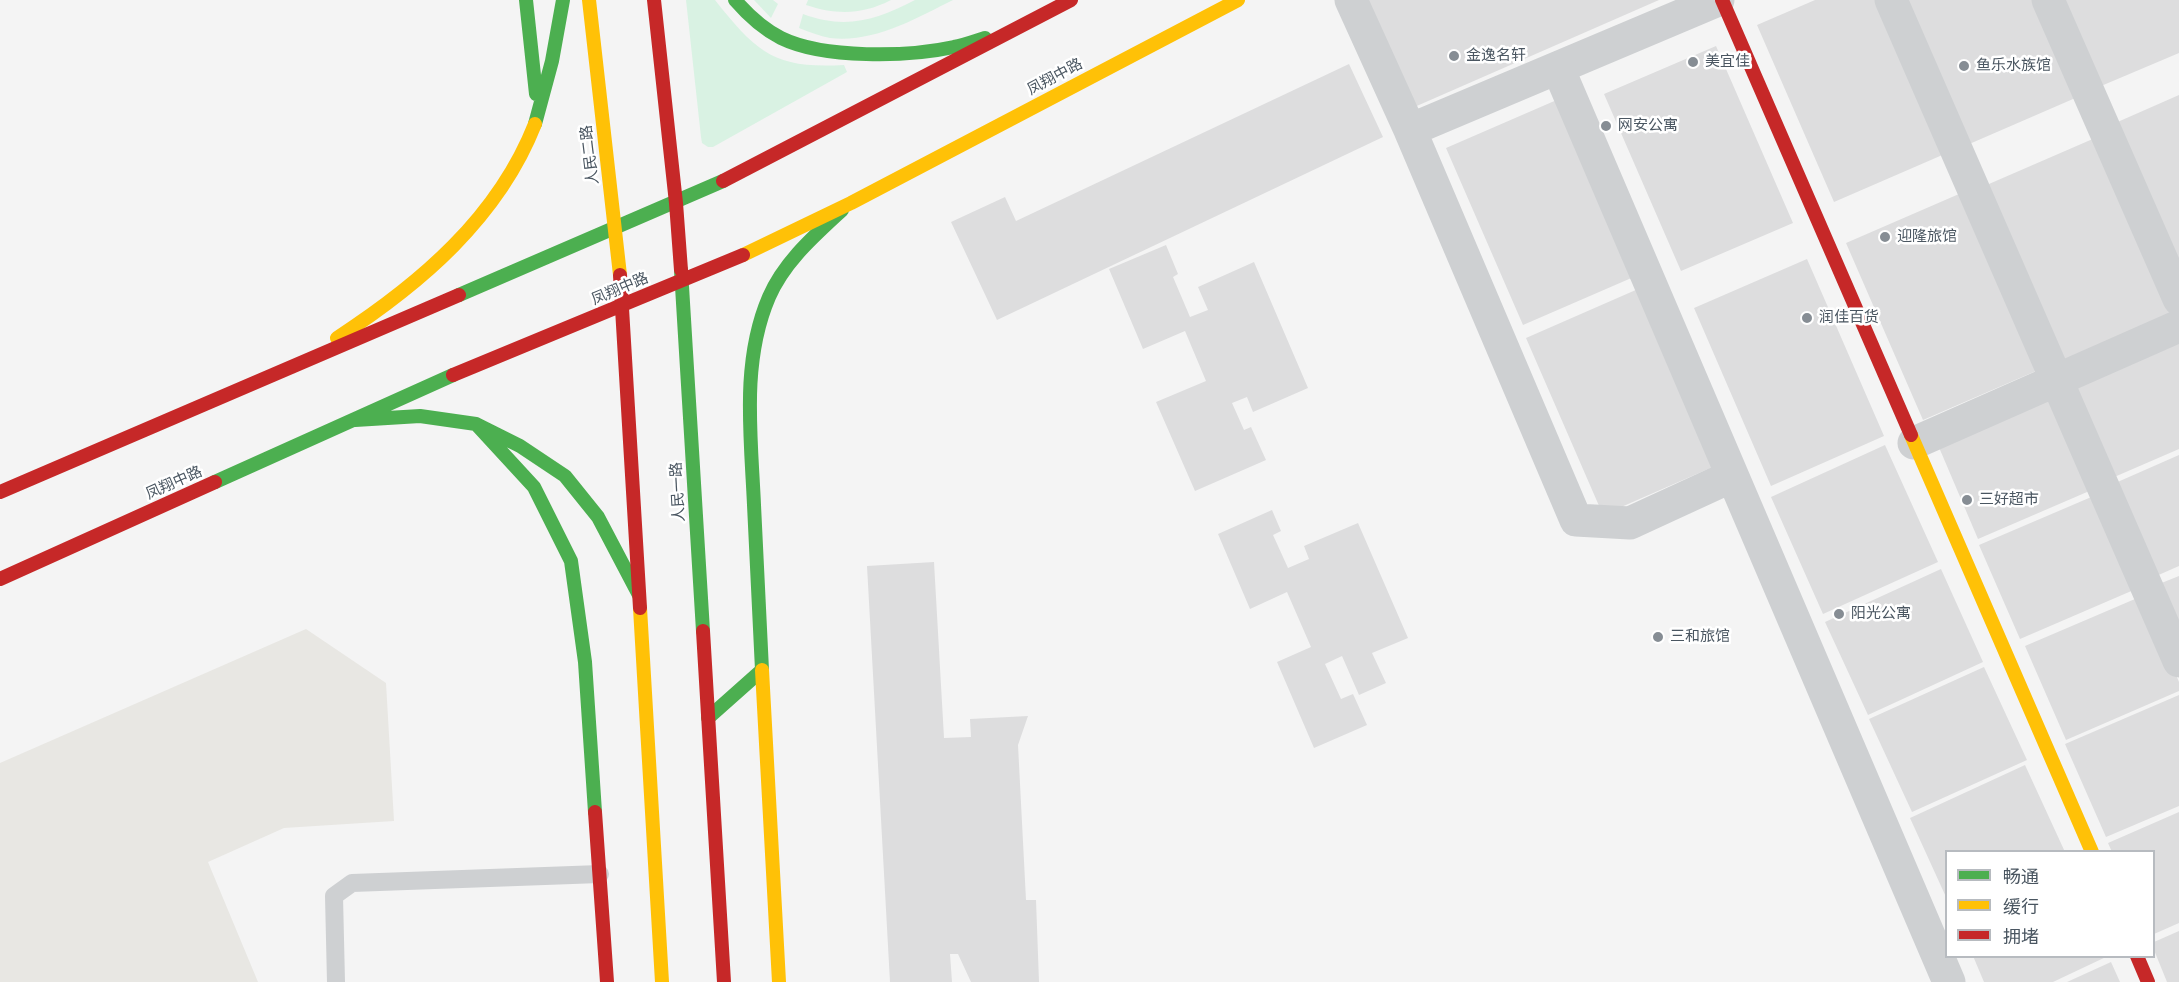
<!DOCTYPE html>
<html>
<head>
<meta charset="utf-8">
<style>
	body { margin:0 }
	#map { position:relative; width:2179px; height:982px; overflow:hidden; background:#f4f4f4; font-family:Montserrat,"Noto Sans SC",sans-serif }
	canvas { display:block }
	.legend { position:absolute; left:1945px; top:850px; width:210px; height:108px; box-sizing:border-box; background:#fff; border:2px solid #b7bbc0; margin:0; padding:8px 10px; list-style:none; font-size:18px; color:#4a5661 }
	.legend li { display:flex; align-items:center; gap:12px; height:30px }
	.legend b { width:30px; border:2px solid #b7bbc0 }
</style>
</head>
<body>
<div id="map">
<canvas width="2179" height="982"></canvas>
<ul class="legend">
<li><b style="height:8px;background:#4caf50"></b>畅通</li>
<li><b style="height:8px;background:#ffc107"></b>缓行</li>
<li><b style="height:8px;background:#c62828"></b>拥堵</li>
</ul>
</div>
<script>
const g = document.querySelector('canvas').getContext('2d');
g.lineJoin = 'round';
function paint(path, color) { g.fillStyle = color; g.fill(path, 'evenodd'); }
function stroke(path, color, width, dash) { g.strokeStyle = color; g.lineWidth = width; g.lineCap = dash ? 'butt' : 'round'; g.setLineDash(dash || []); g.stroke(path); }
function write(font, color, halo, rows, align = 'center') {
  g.font = font + ' Montserrat,"Noto Sans SC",sans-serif'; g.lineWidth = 5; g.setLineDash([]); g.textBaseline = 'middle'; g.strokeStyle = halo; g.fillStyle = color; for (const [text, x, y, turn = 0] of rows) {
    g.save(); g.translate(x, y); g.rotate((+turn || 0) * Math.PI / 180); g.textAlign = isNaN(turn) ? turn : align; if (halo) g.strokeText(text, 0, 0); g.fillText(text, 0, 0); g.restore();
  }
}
const commercial = new Path2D(`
	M306,629L386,683L394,821L284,828L208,862L258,982H0V763Z`);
const green = new Path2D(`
	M686,0H715C757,53 775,69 844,65L847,72L713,147H708L702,143L701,137Z
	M754,0H773L778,4L771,18Z
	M808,0H891C862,15 836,15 806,5Z
	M915,0H953C915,19 874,43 830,38C820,36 809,32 799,28L803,14C846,30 876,20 915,0Z`);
const building = new Path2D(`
	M1353,0H1659L1403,112Z
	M1815,0H1880L1947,153L1834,202L1757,25Z
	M1904,0H2038L2080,96L1967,145Z
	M2055,0H2179V53L2094,89Z
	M1716,46L1793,223L1681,271L1604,94Z
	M1349,64L1383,137L997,320L951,222L1005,197L1016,221Z
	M2179,95V277L2113,124Z
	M1559,99L1636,276L1523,325L1446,148Z
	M2095,138L2172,315L2059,364L1982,187Z
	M1959,194L2036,371L1923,420L1846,243Z
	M1166,245L1178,274L1173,277L1190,317L1208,310L1198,287L1254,262L1308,388L1253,412L1247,397L1232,403L1244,430L1251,427L1266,460L1195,491L1156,402L1206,381L1185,331L1143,349L1109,269Z
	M1807,259L1884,436L1771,486L1694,308Z
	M1638,289L1715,466L1603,515L1526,338Z
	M2179,338V449L2112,478L2071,384Z
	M2054,395L2094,489L1978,539L1938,445Z
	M1885,445L1938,562L1823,614L1771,497Z
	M2179,455V566L2154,577L2113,484Z
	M2096,495L2136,589L2020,639L1979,545Z
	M1272,510L1281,531L1273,535L1288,568L1309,559L1304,546L1358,523L1408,638L1372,653L1386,683L1359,695L1342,656L1325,664L1341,699L1353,694L1367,725L1314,748L1277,662L1311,647L1287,592L1250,609L1218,534Z
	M934,562L944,738L971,737L970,719L1028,716L1018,745L1026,900H1036L1039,982H971L958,954H950L952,982H890L867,566Z
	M1941,569L1983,662L1868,715L1825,622Z
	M2179,576V631L2159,584Z
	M2142,596L2179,682V691L2066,740L2025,646Z
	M1984,667L2027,760L1912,812L1869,719Z
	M2179,695V806L2106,837L2065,744Z
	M2025,765L2065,852H1946V897L1910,818Z
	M2179,812V923L2154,934V852H2112L2108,843Z
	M2179,931V982H2167L2154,950V942Z
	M1973,956H2108L2053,982H1984Z
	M2111,962L2120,982H2067Z`);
const lane = new Path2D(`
	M336,982L334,896L352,883L600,874`);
const street = new Path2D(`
	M1351,0L1410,130L1576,520L1630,523L1732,476
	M1891,0L2179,661
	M2048,0L2179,299
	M1558,68L1949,982
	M1410,130L1718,0
	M1914,443L2179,326`);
const fast = new Path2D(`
	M526,0L536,94
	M735,0C748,15 763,29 781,38C824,59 908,57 954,47C965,45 975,41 985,38
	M535,124L552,61L563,0
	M681,270L703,631
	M459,295L723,181
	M355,420L420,416L476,424L520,446L565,476L598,517L639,595
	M476,424L534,487L571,561L585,662L595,812
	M215,482L453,375
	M708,718L762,670C759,615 757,560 754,505C751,436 741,362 769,297C784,262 814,236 842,210`);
const slow = new Path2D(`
	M589,0L620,275
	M743,255L851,203L1238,0
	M337,338C420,284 498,218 535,124
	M1911,435L2092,852
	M640,608L662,982
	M762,670L779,982`);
const jam = new Path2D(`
	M654,0L676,203L681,270
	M1722,0L1911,435
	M723,181L1071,0
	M620,275L640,608
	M453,375L743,255
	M0,492L459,295
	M0,579L215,482
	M703,631L724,982
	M595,812L607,982
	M2137,956L2148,982`);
const markers = [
	[1454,56,6,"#868d94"],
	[1693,62,6,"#868d94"],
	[1964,66,6,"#868d94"],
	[1606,126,6,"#868d94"],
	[1885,237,6,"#868d94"],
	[1807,318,6,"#868d94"],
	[1967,500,6,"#868d94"],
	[1839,614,6,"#868d94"],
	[1658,637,6,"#868d94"]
];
const poiNames = [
	["金逸名轩",1466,56],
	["美宜佳",1705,62],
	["鱼乐水族馆",1976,66],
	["网安公寓",1618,126],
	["迎隆旅馆",1897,237],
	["润佳百货",1819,318],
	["三好超市",1979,500],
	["阳光公寓",1851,614],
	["三和旅馆",1670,637]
];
const streetNames = [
	["凤翔中路",1055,77,-28],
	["人民二路",590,155,-97],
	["凤翔中路",620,289,-23],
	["凤翔中路",174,483,-24],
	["人民一路",678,492,-93]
];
paint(commercial, '#e8e7e3');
paint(green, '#d9f2e3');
paint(building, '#ddddde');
stroke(lane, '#ced0d2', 18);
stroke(street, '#ced0d2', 33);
stroke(fast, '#4caf50', 14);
stroke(slow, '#ffc107', 14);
stroke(jam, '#c62828', 14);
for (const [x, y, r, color] of markers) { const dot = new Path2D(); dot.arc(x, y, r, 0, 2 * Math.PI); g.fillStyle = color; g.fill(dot); stroke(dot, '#fff', 2); }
write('15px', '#4a5661', '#fff', poiNames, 'left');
write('15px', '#4a5661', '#fff', streetNames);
</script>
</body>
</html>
